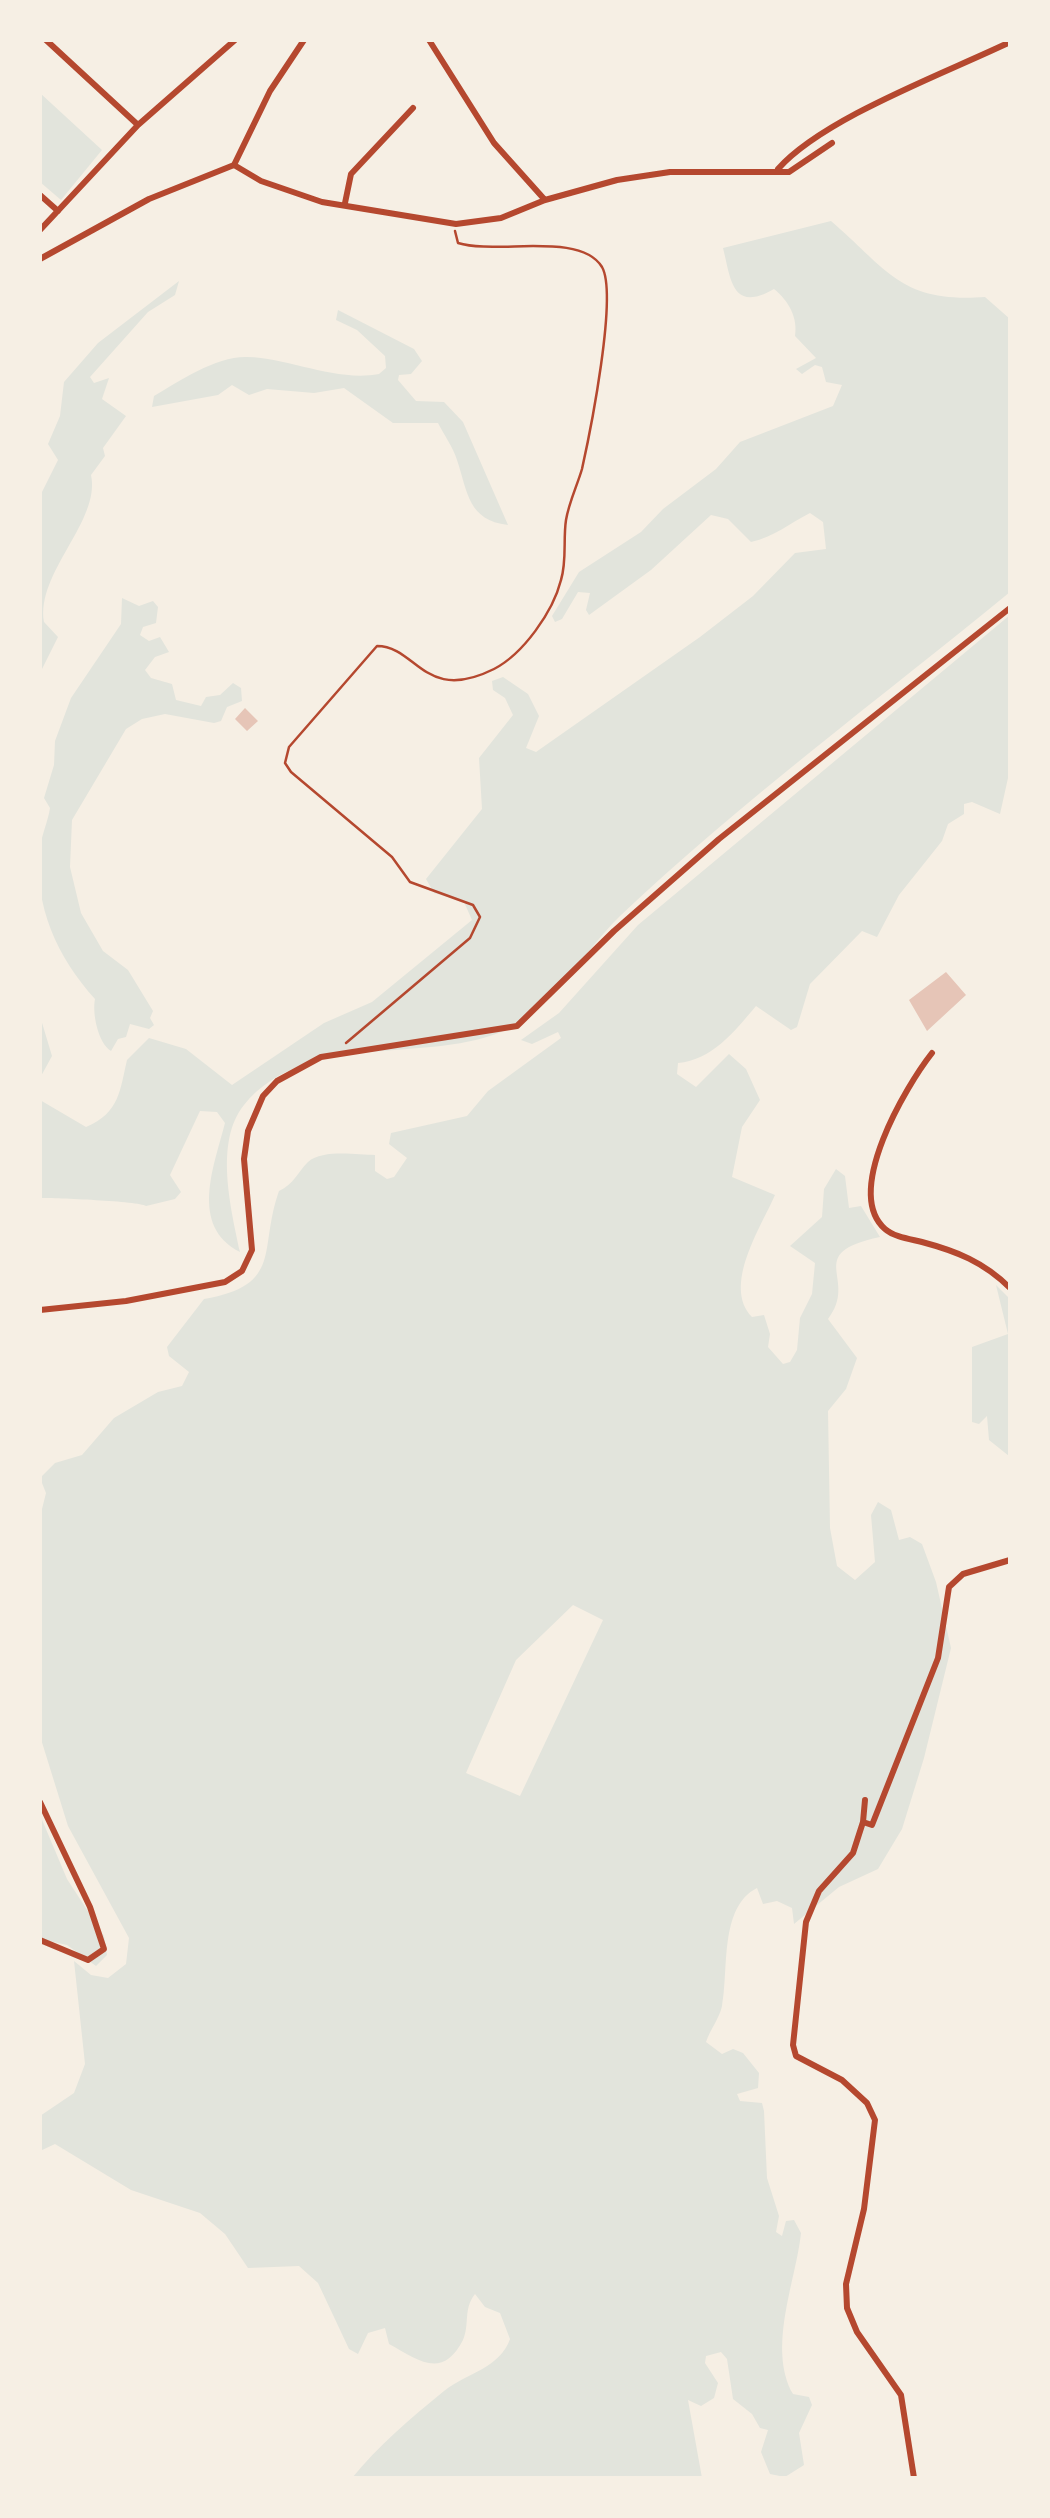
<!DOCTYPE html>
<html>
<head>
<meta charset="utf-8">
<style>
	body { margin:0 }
	#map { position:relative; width:1050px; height:2518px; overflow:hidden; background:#f6efe4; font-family:Roboto,sans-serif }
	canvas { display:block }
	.frame { position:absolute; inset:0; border:42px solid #f6efe4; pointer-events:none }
</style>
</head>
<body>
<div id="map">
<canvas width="1050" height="2518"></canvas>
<div class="frame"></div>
</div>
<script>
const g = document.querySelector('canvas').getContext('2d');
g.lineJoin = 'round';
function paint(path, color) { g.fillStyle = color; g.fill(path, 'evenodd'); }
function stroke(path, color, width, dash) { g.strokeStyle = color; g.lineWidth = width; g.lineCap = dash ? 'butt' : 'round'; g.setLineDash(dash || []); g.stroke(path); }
const green = new Path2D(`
	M40,93L102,150L61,200L40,182Z
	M831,221C889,271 901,303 985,297L1010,319V592C882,697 739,803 620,916C584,951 554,1006 508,1029C430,1066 307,1028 244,1105C214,1142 231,1209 240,1252C189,1226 214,1166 225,1123L217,1112L200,1111L170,1175L181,1192L175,1199L146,1206C139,1201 55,1198 40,1198V1100L86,1127C120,1113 120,1089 127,1060L149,1038L186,1049L232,1085L324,1023L372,1002L472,920L464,902L434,893L426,879L482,809L479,758L513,715L505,698L493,690L492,681L503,677L528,694L539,716L526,748L536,752L700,637L753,596L795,553L826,549L823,522L810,513C790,523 774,537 751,542L728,519L711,515L651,570L589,615L586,610L590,593L578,592L562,619L555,622L552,616L579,572L641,532L663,509L716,469L740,442L833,406L842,385L826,382L822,367L815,365L802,374L796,369L816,358L795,336C798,318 789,301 774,289C732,313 731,280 723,248Z
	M179,281L175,295L148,312L90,377L94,383L109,378L102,399L126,416L103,448L105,456L91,475C101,521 36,572 44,622L58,637L40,673V496L58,460L48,444L60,416L64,382L98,343Z
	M338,310L414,349L422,361L411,374L399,375L398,380L416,401L444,402L463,422L508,525C468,520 468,493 457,460C453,447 444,435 438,423H393L344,388L314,393L267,389L249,395L232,385L218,395L152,407L154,396C179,381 217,356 247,357C290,358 335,382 379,374L386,368L385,356L357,330L336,320Z
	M122,598L139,606L153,601L158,607L156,623L143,627L140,635L149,641L160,637L169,652L155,657L145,670L151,678L172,684L176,700L201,706L206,697L220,695L233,683L241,688L242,701L227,707L221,721L214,723L165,714L142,719L126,729L72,820L70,867L81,913L103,951L128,970L153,1011L150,1018L154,1025L149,1029L130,1024L126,1037L118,1039L111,1051C98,1043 92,1013 95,999C58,958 33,906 40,847C42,834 48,821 50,808L44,798L54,765L55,741L71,698L121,624Z
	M1010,615V769L1000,814L972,802L964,804V814L948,824L942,841L899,895L877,937L862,931L810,984L797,1027L791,1030L756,1006C734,1032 712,1060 678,1063L677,1074L696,1087L729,1054L746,1069L760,1100L742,1127L732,1177L775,1195C761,1227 722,1286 752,1317L764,1315L770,1334L768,1347L783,1364L790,1362L797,1350L800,1318L812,1294L815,1263L790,1246L822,1217L824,1189L836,1169L845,1176L849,1208L861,1206L880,1237C801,1254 860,1278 828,1319L857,1358L846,1389L828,1411L830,1528L837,1566L855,1580L875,1562L871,1515L878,1502L891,1510L899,1540L910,1537L922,1544L936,1582L951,1648L924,1758L902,1829L878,1869L839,1887L794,1924L792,1908L777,1901L763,1904L757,1888C719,1907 729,1971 722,2006C720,2017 710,2030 706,2042L722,2054L733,2049L743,2053L759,2073L758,2088L737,2094L740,2101L762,2103L764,2111L767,2178L779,2216L776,2232L782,2236L786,2221L794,2220L801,2233C796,2281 767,2348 793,2394L809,2397L812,2405L799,2433L804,2465L785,2477L770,2474L761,2452L768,2430L760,2428L752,2414L733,2399L727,2359L721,2352L706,2356L705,2363L718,2383L714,2398L701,2406L688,2400L702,2478H352C378,2446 412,2417 444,2391C467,2373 500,2368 510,2339L500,2313L485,2307L475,2294C463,2309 470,2324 463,2340C442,2381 417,2359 389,2344L385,2328L368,2333L358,2354L349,2349L318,2283L299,2266L248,2268L225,2234L200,2213L131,2190L55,2144L40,2151V2116L74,2093L85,2064L74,1961L91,1975L108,1978L126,1964L129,1938L68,1826L40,1736V1517L46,1493L40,1478L55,1463L82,1455L114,1418L158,1392L182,1386L189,1372L169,1356L167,1347L204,1299C284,1285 258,1250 279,1191C294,1184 297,1173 308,1162C323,1149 357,1155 375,1155V1171L387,1179L394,1177L407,1158L389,1144L391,1133L467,1116L488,1091L561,1038L558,1032L532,1044L521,1040L559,1013L638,925ZM573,1605L603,1620L520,1796L466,1773L516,1660Z
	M40,1016L52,1056L40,1078Z
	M996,1285L1010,1299L1009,1456L989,1440L987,1416L979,1424L972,1422V1347L1008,1334Z
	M40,1815L67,1879L104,1936L107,1955L96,1966L67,1945L40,1939Z`);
const building = new Path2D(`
	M245,708L258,721L247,731L235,719Z
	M946,972L966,995L927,1031L909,1000Z`);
const path = new Path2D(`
	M346,1043L470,938L480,917L473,905L410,882L392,857L291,772L285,763L289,747L377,646C417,646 424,704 494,669C523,654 553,612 561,580C567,561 563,539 566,520C569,502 577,486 582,469C590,433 618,295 602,267C580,231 496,255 458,243L455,231`);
const minor = new Path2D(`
	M46,40L138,125
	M429,40L494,143L545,200
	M234,165L261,181L322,202L456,224L501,218L545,200L617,180L670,172H789L832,143
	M778,169C823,118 946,73 1010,42
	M40,195L58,211
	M345,203L351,174L413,108
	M40,230L138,125L235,40
	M40,259L149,199L234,165L270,91L304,40
	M932,1053C906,1086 843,1192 885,1229C894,1237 910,1239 922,1242C956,1251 984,1262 1010,1288
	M40,1310L126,1301L225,1282L242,1271L252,1250L244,1159L248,1131L263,1096L277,1081L321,1057L517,1026L614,931L719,839L1010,608
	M865,1800L863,1822L872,1825L938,1658L949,1587L963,1574L1010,1560
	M40,1802L90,1907L104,1949L88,1960L40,1940
	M863,1822L853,1853L819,1891L806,1922L793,2045L796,2056L842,2080L867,2103L875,2120L864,2209L846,2284L847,2308L857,2332L901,2395L914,2478`);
paint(green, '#e2e4dc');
paint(building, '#e6c5b7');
stroke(path, '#b5482f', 2.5);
stroke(minor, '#b5482f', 6);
</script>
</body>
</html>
